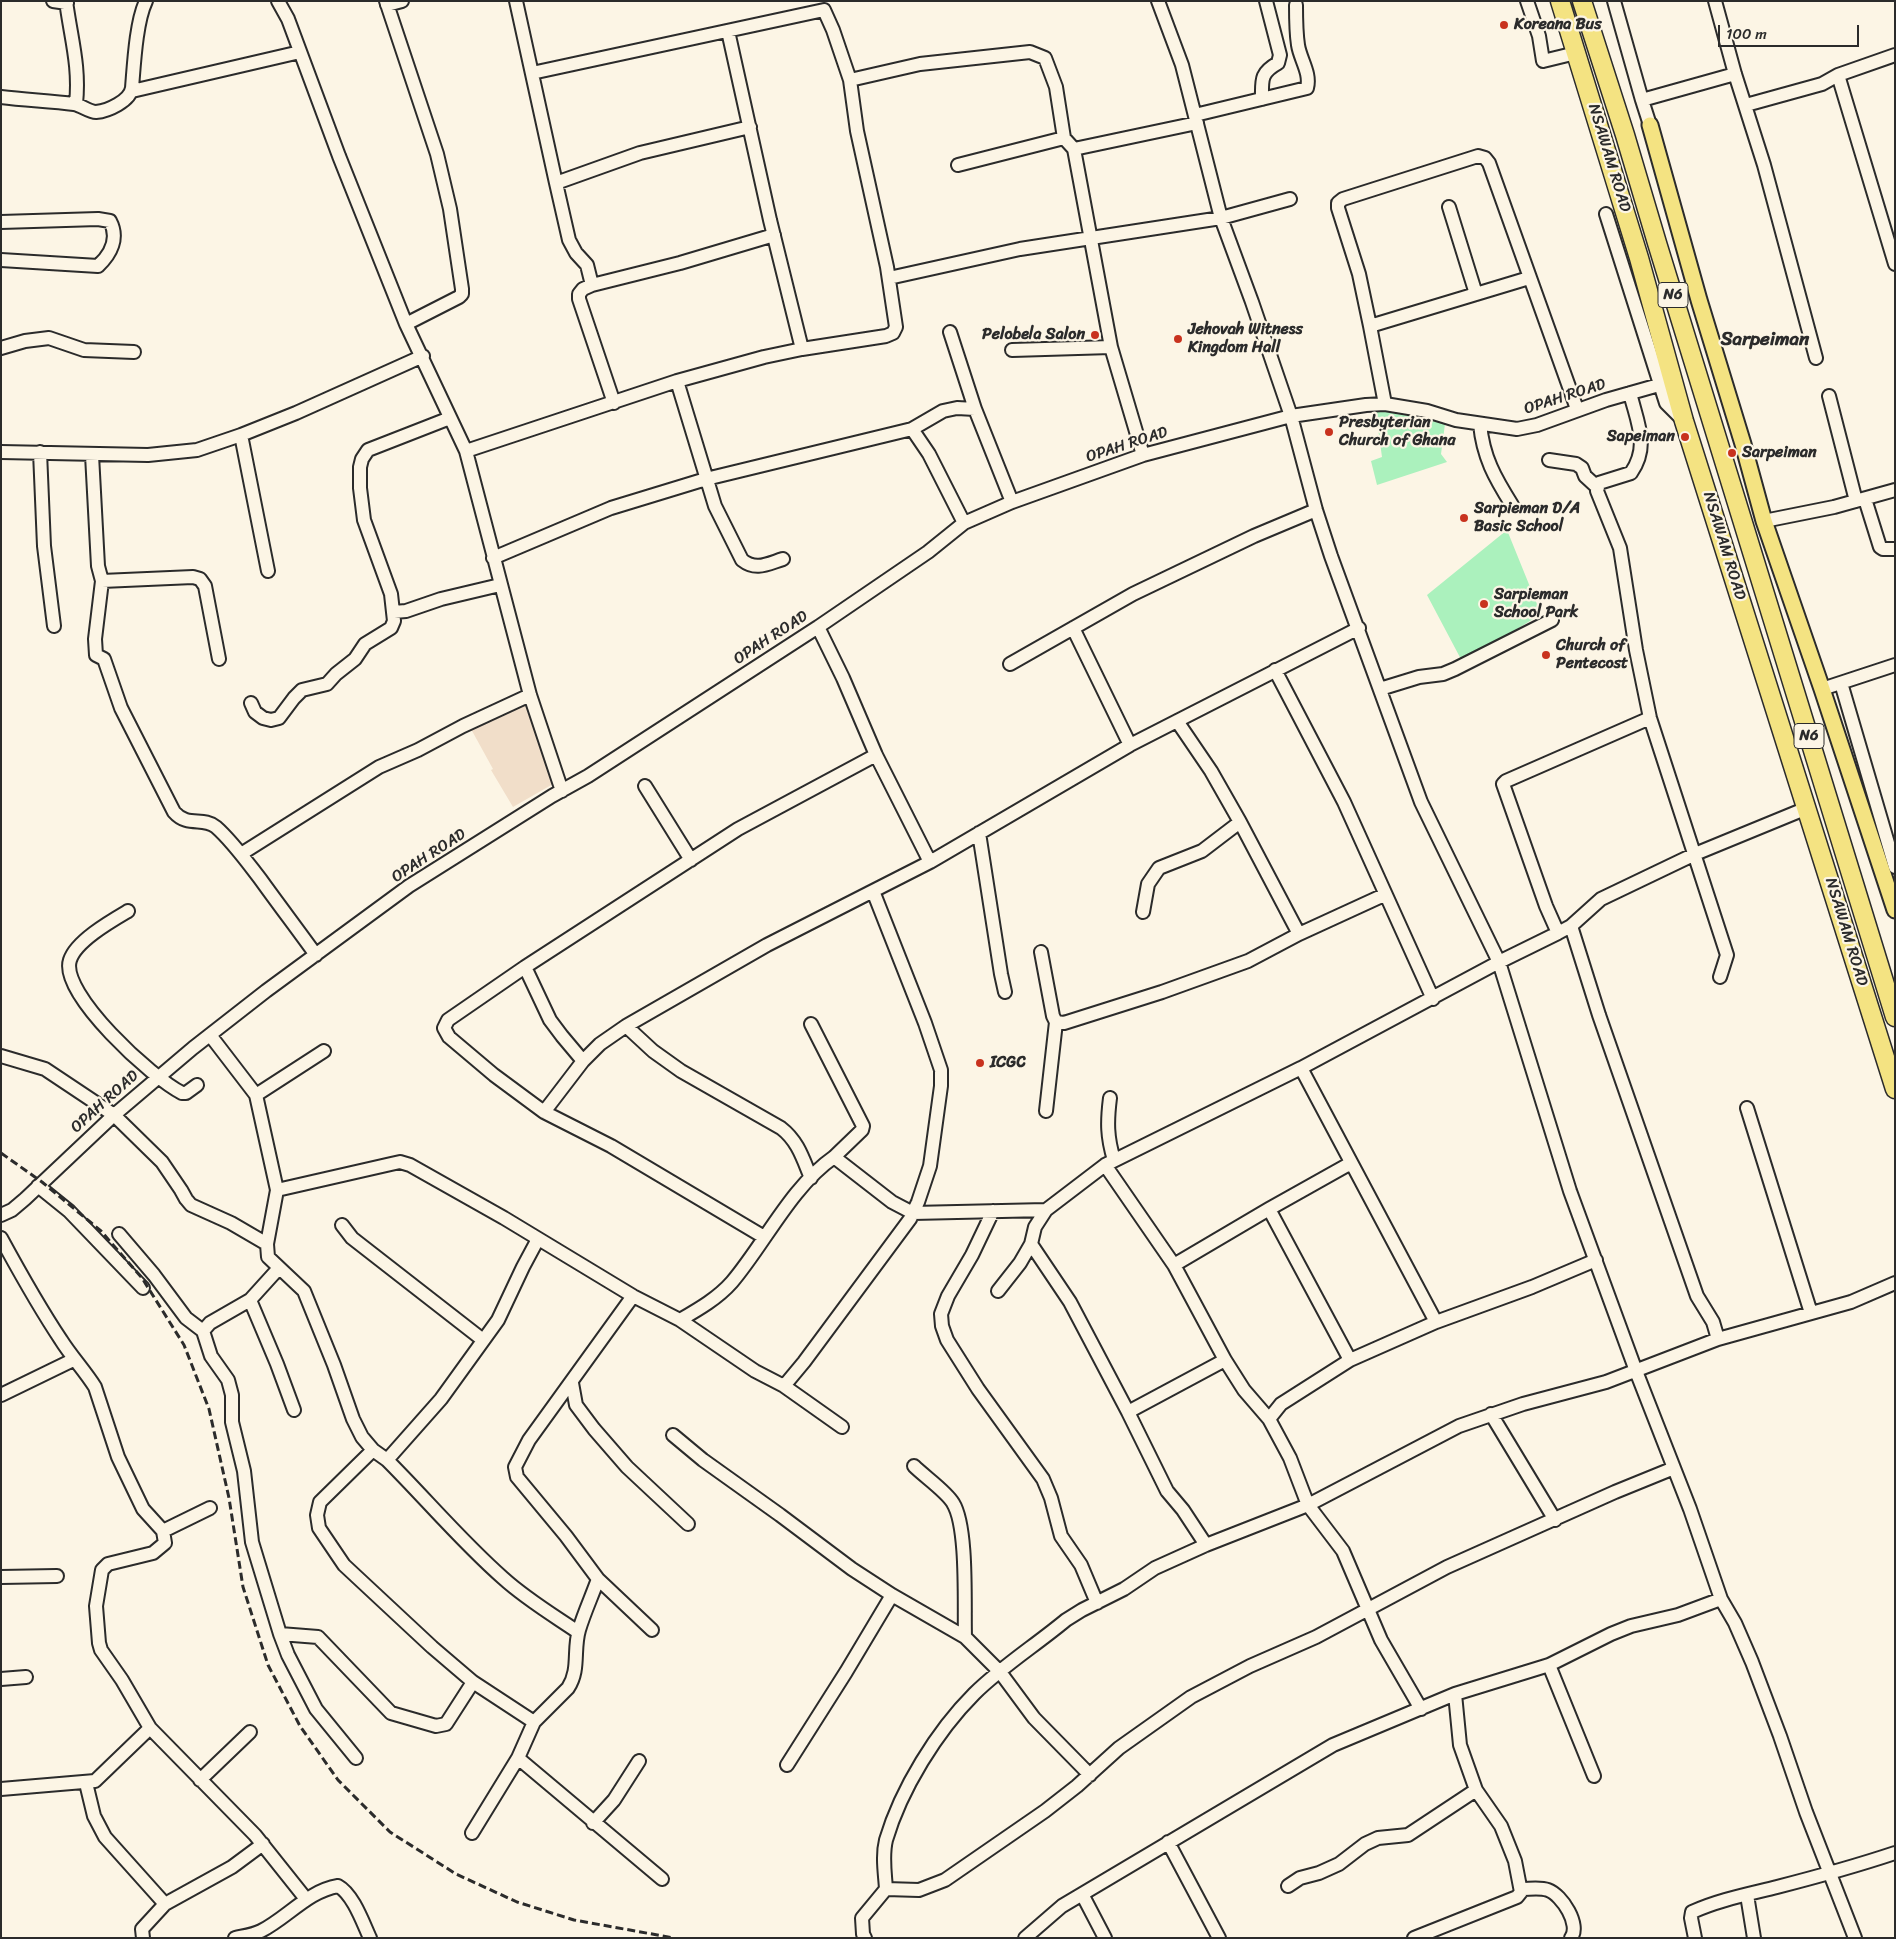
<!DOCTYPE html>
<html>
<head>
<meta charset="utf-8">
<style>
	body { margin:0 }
	#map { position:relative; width:1896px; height:1939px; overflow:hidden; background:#fcf5e5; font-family:Sriracha,sans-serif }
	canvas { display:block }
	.frame { position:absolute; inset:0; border:2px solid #2b2b2b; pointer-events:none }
	.scale { position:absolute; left:1718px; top:25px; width:141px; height:22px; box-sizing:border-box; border:2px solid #2b2b2b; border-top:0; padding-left:6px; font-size:15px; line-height:18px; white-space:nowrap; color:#2b2b2b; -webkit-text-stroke:4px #fcf5e5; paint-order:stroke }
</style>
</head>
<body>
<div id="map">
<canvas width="1896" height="1939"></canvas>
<div class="frame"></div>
<div class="scale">100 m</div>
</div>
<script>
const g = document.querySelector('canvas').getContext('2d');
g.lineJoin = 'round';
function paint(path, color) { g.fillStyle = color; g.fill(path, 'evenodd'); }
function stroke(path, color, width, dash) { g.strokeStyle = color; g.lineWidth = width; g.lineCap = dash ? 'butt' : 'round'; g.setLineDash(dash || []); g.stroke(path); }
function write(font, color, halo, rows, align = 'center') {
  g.font = font + ' Sriracha,sans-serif'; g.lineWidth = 4.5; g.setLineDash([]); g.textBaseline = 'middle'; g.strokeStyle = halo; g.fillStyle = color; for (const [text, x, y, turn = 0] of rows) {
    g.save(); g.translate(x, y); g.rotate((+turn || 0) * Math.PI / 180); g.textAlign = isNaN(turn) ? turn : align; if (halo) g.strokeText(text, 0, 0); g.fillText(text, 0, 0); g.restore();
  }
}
const built = new Path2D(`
	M528,702L553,784L513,807L491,770L493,769L471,729Z`);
const green = new Path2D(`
	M1375,407L1445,424L1441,454L1447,462L1377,485L1371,461L1382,457Z
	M1507,530L1541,614L1463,663L1427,595Z`);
const minor = new Path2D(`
	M53,1L67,3
	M66,1C71,39 80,66 76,104
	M278,1L288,19L339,156L406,324L466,451L530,695L562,791
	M386,1L437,154L450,209L462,289V294L459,297L406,324
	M516,1L556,183
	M1158,1L1182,65L1221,218L1252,302L1291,416L1316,510L1331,556L1421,802L1499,962L1570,1191L1636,1371L1690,1509L1721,1599L1735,1623L1752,1662L1780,1736L1806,1812L1855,1938
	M1527,1L1539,36L1543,61L1576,53
	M1614,1L1642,100L1735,74
	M1715,1L1735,74L1764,165L1816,358
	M387,5L402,1
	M728,31L770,220L802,349
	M1838,75L1895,264
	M850,80L920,64L1030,52L1045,58L1056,87L1064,138L1074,149L1111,347L1143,455
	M132,91L300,52
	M1,97C25,100 50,101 74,104C81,105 89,112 96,112C108,111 130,101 132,88C134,64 136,22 146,1
	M1262,99C1262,80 1260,73 1278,63L1280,55L1266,1
	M1642,100L1650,125
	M1746,105L1822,84L1838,75L1895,55
	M1195,115L1307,88C1311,73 1300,59 1298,45C1296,32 1296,18 1296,5
	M1074,149L1197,123
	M958,165L1064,138
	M1449,207L1476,294
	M1606,214L1666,403L1682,419
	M1,222L98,219L110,221C119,238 111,254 98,266L1,260
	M889,278L1020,249L1221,218L1290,199
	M592,285L587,265L576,253L569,240L556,183L640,153L750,127
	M1370,326L1359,274L1338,208V203L1343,199L1478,156L1485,158L1489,163L1577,409
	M950,332L975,409L1012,502
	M1,348L25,341L49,338L84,350L134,352
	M1012,350L1111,347
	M677,381L715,506L742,560C756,571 767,564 783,559
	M1630,393C1637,422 1650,446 1631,473L1599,483L1597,491L1620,548L1636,650L1650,718L1727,955L1720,977
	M1829,396L1856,501
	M614,403L579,299V294L583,289L592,285L680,263L774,235
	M1385,404L1370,326L1529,278
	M1480,424C1483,457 1495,478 1512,505
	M912,429L929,454L964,523
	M241,435L268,571
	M466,451L677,381L764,357L802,349L886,336L893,333L896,327L887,267L857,131L850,80L833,30L824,10L532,73
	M1,452L148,455L197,450L241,435L296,413L423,356
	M40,452L44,546L54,626
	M92,455L98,566L102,581L95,639L96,655L104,659L121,708L174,812C188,828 203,816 216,827C233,842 247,862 261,880C279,905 298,930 316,955
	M1549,460L1576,464L1582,468L1585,476L1597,487
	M1865,499L1880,547L1883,549H1895
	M1764,521L1834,507L1895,490
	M493,558L611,508L706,479L912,429L943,411L957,408L975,409
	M102,581L193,577L200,579L205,586L219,659
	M394,612L406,611L441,599L500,585
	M818,627L843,678L876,755L930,862
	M1073,628L1130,745
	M1010,664L1133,594L1254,536L1316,510
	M1275,670L1344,802L1433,999
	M1841,683L1895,867
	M1380,689L1419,677L1443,674L1455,669L1552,620
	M1822,689L1895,665
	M251,703L255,712L263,718L271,720L279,718L294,698L302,690L327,684L336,674L355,659L365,644L391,628L394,621L391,594L364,520L360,488V467L362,459L368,450L450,418
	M1177,721L1211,771L1240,822L1299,934
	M645,786L691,860
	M979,833L1001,974L1005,992
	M241,854L379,767L418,750L463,726L530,695
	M128,911C111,921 76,941 70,960C59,993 153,1079 182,1093H186L197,1085
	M1143,912L1148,884L1159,868L1202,851L1240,822
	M1571,926L1599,1015L1697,1296L1713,1322L1718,1339
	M1558,933L1546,906L1503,784L1506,781L1650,718
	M1041,952L1053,1016L1056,1022L1064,1023L1162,992L1248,961L1299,934L1384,895
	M525,967L448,1020L444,1028L449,1037L494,1075L544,1112
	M811,1024L863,1126L862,1130L834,1157
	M626,1026L653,1051L681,1071L781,1128C798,1141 803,1159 811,1178
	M210,1035L256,1095L277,1190L391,1164L400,1162L410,1165L504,1218L633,1296L680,1320L755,1371L784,1386L804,1362L910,1219L918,1202L930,1166L941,1086V1070L925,1023L873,891L930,862L1130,745L1359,628
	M1,1056L45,1069L114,1115L162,1162L181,1190L186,1199L191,1205L231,1223L267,1244
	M583,1061L562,1036L550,1020L525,967L738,829L876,755
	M1301,1068L1436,1322
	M256,1095L324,1051
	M1110,1098C1107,1122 1107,1137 1114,1160
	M1747,1108L1811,1313
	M1046,1111L1056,1022
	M1105,1165L1174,1265L1225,1360L1244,1390L1269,1419L1290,1458L1308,1505L1343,1551L1381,1640L1421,1709
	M38,1186L69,1211L143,1288
	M277,1190L267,1244L268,1257L304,1291L334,1365L353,1419L362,1437L373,1450L387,1460C426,1499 462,1542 503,1578C526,1599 553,1615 578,1632
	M1269,1209L1350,1360
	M993,1211L972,1255L948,1296L941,1314L942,1326L947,1340L978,1389L1043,1479L1051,1498L1061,1536L1081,1565L1097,1603
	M1,1215L12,1210L25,1199L114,1115L193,1048L266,991L409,886L552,796L588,776L818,627L928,552L964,523L1012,502L1143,455L1291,416L1366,405L1385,404L1427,411L1456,420L1517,429L1537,425L1606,400L1673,381
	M342,1225L352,1238L483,1340
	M119,1234L154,1275L186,1318L203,1331
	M764,1237L611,1146L544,1112L583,1061L600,1044L626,1026L767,945L873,891
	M1,1238C20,1273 39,1307 61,1340C71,1356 85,1371 95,1387L118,1457L143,1509L163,1531L165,1543L153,1553L108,1564L102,1570L96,1606L99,1643L101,1650L122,1680L150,1728L255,1835L306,1899
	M1031,1244L1070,1302L1128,1412L1167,1491L1183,1510L1206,1545
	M1174,1265L1269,1209L1351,1163
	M279,1268L250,1300L210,1323L203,1331L211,1356L228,1380L232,1395V1422L244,1471L252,1542L280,1634L288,1655L316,1709L356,1758
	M998,1291L1020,1263L1031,1244L1035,1227L1046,1210L1105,1165L1301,1068L1499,962L1558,933L1571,926L1601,899L1695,854L1807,808
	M633,1296L529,1440L515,1467L517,1477L566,1536L598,1579L652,1630
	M250,1300L277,1364L294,1410
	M680,1320C699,1309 718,1298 732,1282C765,1243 791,1187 834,1157L892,1202L913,1213L1046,1210
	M572,1383L576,1405L594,1429L627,1467L688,1524
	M784,1386L842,1427
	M1,1395L73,1360
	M1128,1412L1225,1360
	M1491,1414L1555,1520
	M1269,1419L1281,1404L1350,1360L1436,1322L1532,1287L1596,1260
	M673,1435L703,1460L780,1515L852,1569L892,1595L965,1637L1000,1672L1034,1718L1090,1775
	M373,1450L320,1502L317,1515L319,1528L344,1565L432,1647L473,1682L534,1722
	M387,1460L441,1399L498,1320L523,1267L538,1239
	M914,1466C924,1476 947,1492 953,1503C968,1527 964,1605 965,1637
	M1674,1468L1615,1492L1447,1567L1316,1637L1250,1666L1191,1697L1119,1748L1077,1786L1045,1811L945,1880L919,1890L886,1889C885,1873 882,1856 886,1840C901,1789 937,1731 974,1694C1001,1667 1036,1645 1066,1620L1082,1610L1124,1589L1155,1568L1206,1545L1308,1505L1459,1426L1523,1404L1606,1382L1718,1339L1851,1302L1895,1283
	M163,1531L210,1508
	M1,1577L57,1576
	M598,1579C592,1596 584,1613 579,1630C573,1650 580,1670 568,1688L534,1722L518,1758L662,1879
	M280,1634L318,1637L391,1713L436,1726L446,1724L473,1682
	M1549,1665L1594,1776
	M1,1679L26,1677
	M787,1765L846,1672L892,1595
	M200,1780L250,1732
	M86,1783L94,1816L105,1837L165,1904
	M1,1789L95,1781L150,1728
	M593,1823L614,1800L639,1761
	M472,1833L518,1758
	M1168,1842L1219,1938
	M1288,1886L1300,1878L1319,1873L1339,1864L1365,1844L1378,1838L1408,1835L1476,1790
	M1521,1889C1530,1889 1540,1887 1548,1890C1562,1895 1581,1925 1571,1938
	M1082,1894L1105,1938
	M1747,1895L1754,1938
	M143,1938L142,1929L165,1904L232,1867L263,1844
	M235,1938C244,1936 253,1935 261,1931C287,1918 308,1891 338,1886C353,1894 363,1923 370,1938
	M865,1938L863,1934L862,1918L886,1889
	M1025,1938L1062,1906L1333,1745L1455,1694L1549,1665L1611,1634L1631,1626L1678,1615L1721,1599
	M1414,1938L1517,1897L1521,1892L1515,1861L1501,1826L1476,1790L1460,1745L1455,1694
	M1695,1938L1691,1918L1692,1912C1718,1900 1749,1894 1777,1887C1816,1877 1856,1866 1895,1853`);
const major = new Path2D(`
	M1650,125L1699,300L1743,444L1764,521L1822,689L1895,910`);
const highway = new Path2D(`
	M1560,1L1639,258L1684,421L1895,1089
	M1582,1L1625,135L1657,243L1895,1017`);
const rail = new Path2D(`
	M1,1153L42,1182L101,1231L142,1278L184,1345L209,1409L229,1498L243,1587L268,1665L300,1726L338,1780L390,1832L456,1874L517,1902L574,1920L674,1938`);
const markers = [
	[1504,25,5,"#c8321e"],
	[1095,335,5,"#c8321e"],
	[1178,339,5,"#c8321e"],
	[1329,432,5,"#c8321e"],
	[1685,437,5,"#c8321e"],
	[1732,453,5,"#c8321e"],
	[1464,518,5,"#c8321e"],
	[1484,604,5,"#c8321e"],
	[1546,655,5,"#c8321e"],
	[980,1063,5,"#c8321e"]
];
const shields = [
	[1673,295,30],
	[1809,736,30]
];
const shieldNames = [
	["N6",1673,295],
	["N6",1809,736]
];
const poiNames = [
	["Koreana Bus",1514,25],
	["Jehovah Witness",1188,330],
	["Kingdom Hall",1188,348],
	["Pelobela Salon",1085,335,"right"],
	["Presbyterian",1339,423],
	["Church of Ghana",1339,441],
	["Sapeiman",1675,437,"right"],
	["Sarpeiman",1742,453],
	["Sarpieman D/A",1474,509],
	["Basic School",1474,527],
	["Sarpieman",1494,595],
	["School Park",1494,613],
	["Church of",1556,646],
	["Pentecost",1556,664],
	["ICGC",990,1063]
];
const streetNames = [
	["NSAWAM ROAD",1609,158,73],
	["OPAH ROAD",1565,397,-18],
	["OPAH ROAD",1127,445,-18],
	["NSAWAM ROAD",1724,546,73],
	["OPAH ROAD",771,638,-33],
	["OPAH ROAD",429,856,-33],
	["NSAWAM ROAD",1846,932,73],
	["OPAH ROAD",105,1102,-42]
];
const quarterNames = [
	["Sarpeiman",1765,340]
];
paint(built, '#f1dec9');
paint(green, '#abf1bd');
stroke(minor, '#2b2b2b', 16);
stroke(major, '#2b2b2b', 19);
stroke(highway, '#2b2b2b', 21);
stroke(minor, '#fcf5e5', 12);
stroke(major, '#f4e382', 15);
stroke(highway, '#f4e382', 18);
stroke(rail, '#2b2b2b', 3, [8, 4]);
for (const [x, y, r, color] of markers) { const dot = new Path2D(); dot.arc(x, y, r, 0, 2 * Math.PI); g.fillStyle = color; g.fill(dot); stroke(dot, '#fcf5e5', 2); }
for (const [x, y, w] of shields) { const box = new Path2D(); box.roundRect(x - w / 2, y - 12.5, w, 25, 4); g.fillStyle = '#fcf5e5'; g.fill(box); stroke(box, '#2b2b2b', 1); }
write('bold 15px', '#2b2b2b', null, shieldNames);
write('bold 16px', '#2b2b2b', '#fcf5e5', poiNames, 'left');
write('16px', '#2b2b2b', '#fcf5e5', streetNames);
write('bold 19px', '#2b2b2b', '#fcf5e5', quarterNames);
</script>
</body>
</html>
